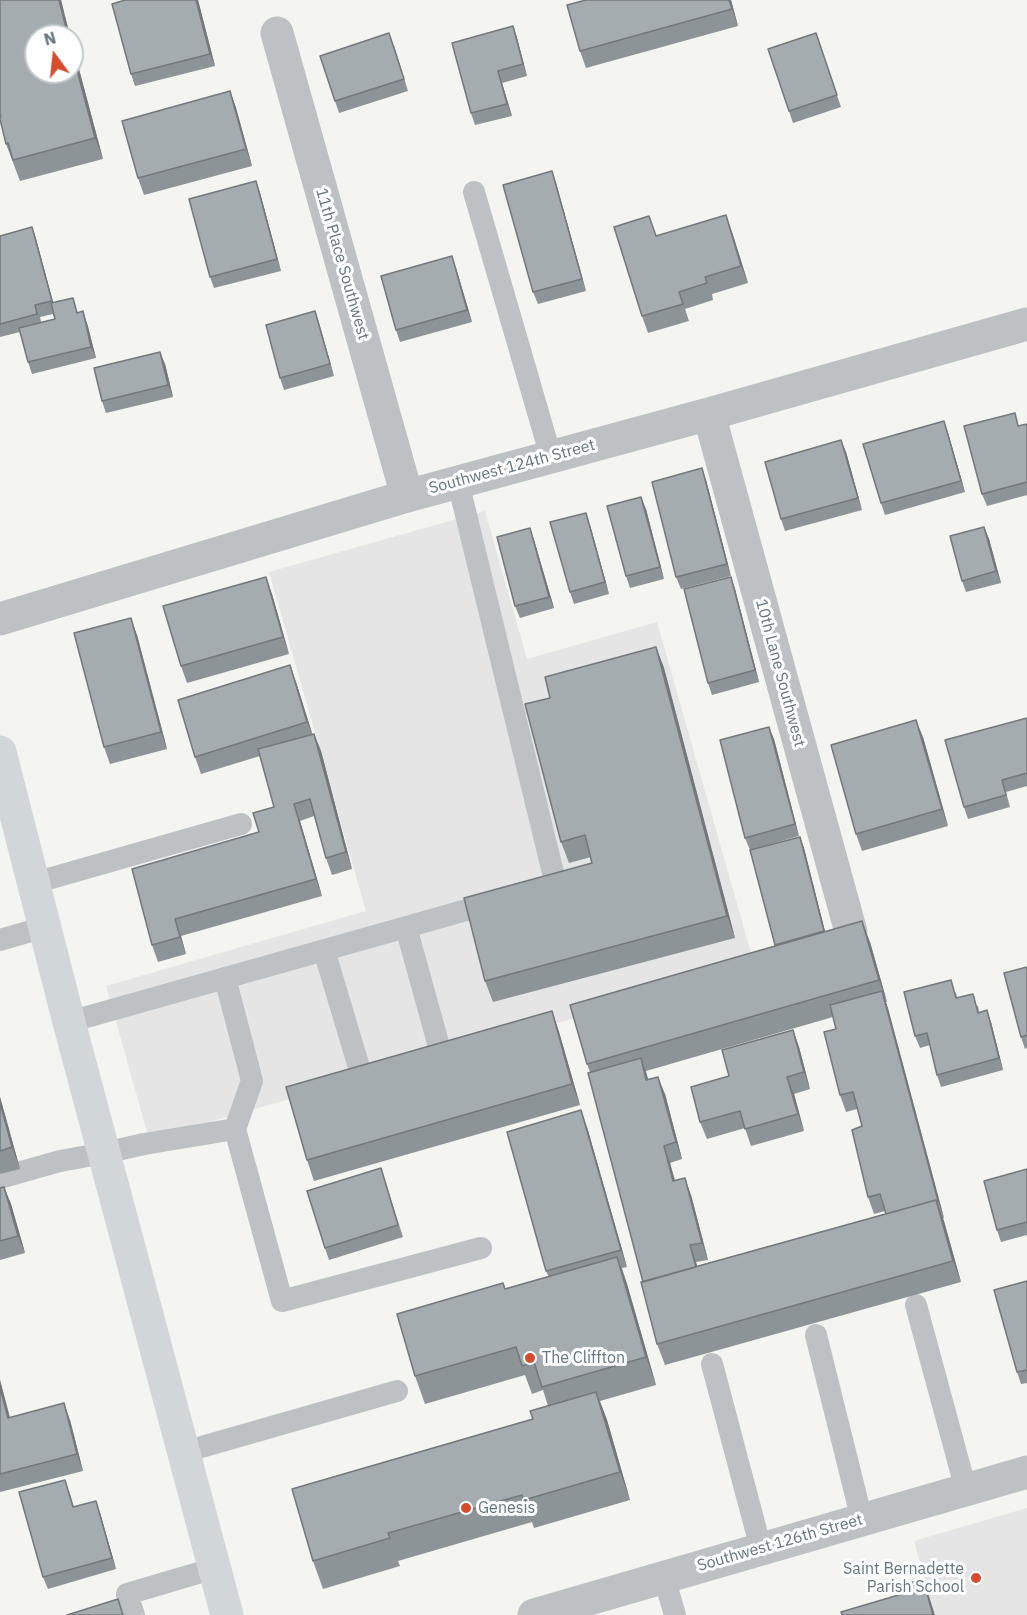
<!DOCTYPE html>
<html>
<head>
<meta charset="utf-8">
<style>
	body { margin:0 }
	#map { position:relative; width:1027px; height:1615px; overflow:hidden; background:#f4f4f0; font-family:"IBM Plex Sans",sans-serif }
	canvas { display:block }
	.north { position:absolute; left:24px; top:24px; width:60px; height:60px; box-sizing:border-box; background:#fff; border:2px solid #c1c8cc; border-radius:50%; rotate:345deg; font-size:16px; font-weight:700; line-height:24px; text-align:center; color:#65757f }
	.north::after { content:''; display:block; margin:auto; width:21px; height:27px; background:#d64d2e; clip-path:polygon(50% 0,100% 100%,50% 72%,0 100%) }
</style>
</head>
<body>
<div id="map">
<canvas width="1027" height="1615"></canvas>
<div class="north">N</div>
</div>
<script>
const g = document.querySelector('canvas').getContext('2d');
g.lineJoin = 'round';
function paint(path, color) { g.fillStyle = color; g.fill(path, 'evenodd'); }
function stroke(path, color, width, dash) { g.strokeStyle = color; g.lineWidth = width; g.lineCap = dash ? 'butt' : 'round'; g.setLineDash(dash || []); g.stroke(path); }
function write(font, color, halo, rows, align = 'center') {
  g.font = font + ' "IBM Plex Sans",sans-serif'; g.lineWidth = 6; g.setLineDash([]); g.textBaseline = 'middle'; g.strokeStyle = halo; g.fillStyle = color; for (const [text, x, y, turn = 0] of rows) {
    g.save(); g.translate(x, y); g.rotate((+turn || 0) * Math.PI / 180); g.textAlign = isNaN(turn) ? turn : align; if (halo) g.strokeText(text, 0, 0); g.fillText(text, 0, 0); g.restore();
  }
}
const built = new Path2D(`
	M485,511L527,659L657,622L755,967L149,1139L106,986L366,911L269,572Z
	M1027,1508V1615H935L914,1541Z`);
const service = new Path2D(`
	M474,192L551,457
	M458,482L556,885L538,890
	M34,883L241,824
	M406,927L438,1043
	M0,940L45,927
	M324,950L358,1064
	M225,978L252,1081L235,1129L282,1301L481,1248
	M69,1022L495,902
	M0,1178L60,1161L104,1153L144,1144L235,1129
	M916,1305L966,1490
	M816,1335L862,1520
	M712,1364L761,1549
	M184,1452L397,1391
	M664,1577L675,1615
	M134,1615L127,1594L215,1568`);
const minor = new Path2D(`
	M277,33L407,496
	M709,414L851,932
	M0,619L407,496L709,414L1027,324
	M534,1615L1027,1472`);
const secondary = new Path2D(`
	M0,752L69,1022L227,1615`);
const wall = new Path2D(`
	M0,0H61L70,36H36L72,72V43L103,159L20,181L6,144L1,117Z
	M198,0L215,66L135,86L131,74Z
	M731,0L738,26L586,68L580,51Z
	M513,26L517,38L527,76L502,83L512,116L475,125L471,113Z
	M816,33L841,107L793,123L789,111Z
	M394,45L408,91L339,113L335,101Z
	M230,91L236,108L252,166L144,195L138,178Z
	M256,181L260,193L281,271L214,288L210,277Z
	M556,183L586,291L538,304L533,292Z
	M32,227L36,239L53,303L78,312L87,323L96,358L32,374L28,362L20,332L0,337V236ZM53,314L55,319L41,322L40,317Z
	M732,232L748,283L712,294L713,300L685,309L689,321L648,333L642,316L656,236Z
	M456,268L472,322L400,342L396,330Z
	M315,311L334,376L284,390L280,378Z
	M165,364L173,397L106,413L102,401Z
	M1027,424V495L987,506L982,494L1019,426Z
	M948,433L965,492L885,515L881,503Z
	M846,452L862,510L785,531L781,519Z
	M706,480L731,576L681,589L676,577Z
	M646,509L664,579L630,588L626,576Z
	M590,525L609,594L574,604L570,592Z
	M984,527L989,539L1001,583L966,592L962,581Z
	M534,540L554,608L520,618L515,606Z
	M731,577L735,589L759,682L712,695L708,683Z
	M272,594L289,654L187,683L181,666Z
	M137,635L167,749L110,764L104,747Z
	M656,647L664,668L735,938L493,1002L485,981L592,863L591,857L569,863L561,842L550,698Z
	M296,682L312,734H314L321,751L352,869L332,875L326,858L314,816L300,821L322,896L181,936L186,954L158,962L152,945L132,869L259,832L274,807L260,756L201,774L195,757Z
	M1027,718V786L1006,792L1010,807L968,819L964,807Z
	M923,737L948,826L862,851L856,834Z
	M774,739L799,836L750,850L745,838Z
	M800,837L804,848L825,932L870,942L887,1002H886L944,1218H943L961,1282L665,1365L657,1344L643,1282L590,1072L587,1064L775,946L750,850ZM833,1017L836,1029L840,1095L846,1112L857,1109L862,1126L868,1197L874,1214L885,1211V1214L697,1266L696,1262L708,1260L691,1195L675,1180L670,1163L682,1159L665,1094L648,1080L646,1071Z
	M1027,967V1048L1025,1049L1021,1037Z
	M956,992L957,998L978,1006L979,1012L991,1022L1003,1070L941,1087L937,1075L930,1045L920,1048L915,1036Z
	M552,1011L559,1032L580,1105L314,1181L307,1160Z
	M793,1030L799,1047L810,1089L794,1094L804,1131L751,1146L745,1128L707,1139L700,1122L729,1076Z
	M0,1097L20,1169L0,1174Z
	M587,1127L627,1267L622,1268L627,1284L656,1385L600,1401L607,1420L630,1500L534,1528L532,1522L398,1561L400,1566L323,1589L313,1561L533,1419L548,1406L543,1390L532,1394L525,1375L425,1404L415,1376L503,1283L505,1289L549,1277L546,1271Z
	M381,1168L403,1237L329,1260L325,1248Z
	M1027,1169V1235L1001,1242L997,1230Z
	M4,1187L11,1204L25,1253L0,1260V1188Z
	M1027,1281V1383L1021,1384L1017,1372Z
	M0,1380L10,1417L70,1420L83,1471L0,1492Z
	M69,1491L74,1507L100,1513L116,1569L48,1589L43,1577Z`);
const shadedWall = new Path2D(`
	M59,0H61L70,36H68Z
	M196,0H198L215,66L210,54Z
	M729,0H731L738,26L732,9Z
	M513,26L517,38L527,76L523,64Z
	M72,43L103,159L95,138L72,51Z
	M498,71L502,83L512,116L507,104Z
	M230,91L236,108L252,166L246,149Z
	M552,171L556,183L586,291L582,279Z
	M256,181L260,193L281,271L277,259Z
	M726,215L732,232L748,283L741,266Z
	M32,227L36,239L56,313L52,301Z
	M452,256L456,268L472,322L467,310Z
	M83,311L87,323L96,358L91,347Z
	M315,311L319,323L334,376L330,364Z
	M160,352L165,364L173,397L168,385Z
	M944,421L948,433L965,492L961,481Z
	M841,440L846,452L862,510L858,498Z
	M702,468L706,480L731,576L727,564Z
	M641,497L646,509L664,579L660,567Z
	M586,513L590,525L609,594L605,582Z
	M984,527L989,539L1001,583L996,571Z
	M530,528L534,540L554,608L549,597Z
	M266,577L272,594L289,654L283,637Z
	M731,577L735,589L759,682L755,670Z
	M131,618L137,635L167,749L161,732Z
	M656,647L664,668L735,938L727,916Z
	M290,665L296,682L314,739L307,722Z
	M916,720L923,737L948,826L942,809Z
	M769,727L774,739L799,836L795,824Z
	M314,734L321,751L352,869L346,852Z
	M294,804L300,821L322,896L316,879Z
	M800,837L804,848L828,943L824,931Z
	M175,919L181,936L186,954L180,937Z
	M862,921L870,942L887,1002L879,980Z
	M882,991L888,1008L944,1218L938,1201Z
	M987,1010L991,1022L1003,1070L999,1058Z
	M552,1011L559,1032L580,1105L572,1084Z
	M793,1030L799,1047L810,1089L804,1072Z
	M641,1058L647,1075L652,1097L646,1080Z
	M658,1077L665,1094L682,1159L676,1142Z
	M787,1077L794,1094L804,1131L798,1114Z
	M0,1097L20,1169L12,1147L0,1103Z
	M581,1110L587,1127L627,1267L621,1250Z
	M664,1146L670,1163L679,1198L673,1181Z
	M685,1178L691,1195L708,1260L702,1243Z
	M4,1187L11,1204L25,1253L18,1236Z
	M936,1200L944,1221L961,1282L953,1261Z
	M690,1245L696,1262L702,1285L696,1268Z
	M617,1257L627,1284L656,1385L646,1357Z
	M0,1380L14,1435L8,1418L0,1387Z
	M596,1392L607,1420L630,1500L620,1472Z
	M64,1403L70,1420L83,1471L77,1454Z
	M96,1501L100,1513L116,1569L112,1558Z
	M923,1579L929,1596L935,1615H933Z`);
const building = new Path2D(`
	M0,0H59L68,36H36V72H72V51L95,138L13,160L8,143L6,144L0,119V117H1L0,113Z
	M125,0H196L210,54L131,74L112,4Z
	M586,0H729L732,9L580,51L567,5Z
	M513,26L523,64L498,71L507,104L471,113L452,43Z
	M389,33L404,79L335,101L320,56Z
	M816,33L837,95L789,111L768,49Z
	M230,91L246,149L138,178L122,121Z
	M552,171L582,279L533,292L503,185Z
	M256,181L277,259L210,277L189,199Z
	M726,215L741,266L705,277L707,283L679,292L683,304L642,316L614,227L649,216L656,236Z
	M32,227L52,301L35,305L37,314L0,324V236Z
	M452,256L467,310L396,330L381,276Z
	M73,298L77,313L83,311L91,347L28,362L19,328L55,319L51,303Z
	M315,311L330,364L280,378L266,325Z
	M160,352L168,385L102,401L94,368Z
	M1015,413L1018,426L1027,424V482L982,494L964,426Z
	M944,421L961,481L881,503L863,444Z
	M841,440L858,498L781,519L765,462Z
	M702,468L727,564L676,577L652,482Z
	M641,497L660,567L626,576L607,506Z
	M586,513L605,582L570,592L550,522Z
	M984,527L996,571L962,581L950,536Z
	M530,528L549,597L515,606L497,537Z
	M266,577L283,637L181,666L163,606Z
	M731,577L755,670L708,683L684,589Z
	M131,618L161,732L104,747L74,633Z
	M656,647L727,916L485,981L464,898L592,863L585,835L561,842L525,704L550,698L545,677Z
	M290,665L307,722L195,757L178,700Z
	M1027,718V773L1002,780L1006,795L964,807L945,740Z
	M916,720L942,809L856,834L831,745Z
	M769,727L795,824L745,838L720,740Z
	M314,734L346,852L326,858L310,799L294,804L316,879L175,919L180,937L152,945L132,869L259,832L253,813L274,807L258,749Z
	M800,837L824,931L775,945L750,850Z
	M862,921L879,980L587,1064L570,1005Z
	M1027,967V1035L1021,1037L1004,973Z
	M951,980L956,998L973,994L978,1013L987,1010L999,1058L937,1075L927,1033L915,1036L904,992Z
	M882,991L938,1201H936V1200L886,1214L880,1194L868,1197L852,1130L862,1126L853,1092L840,1095L824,1032L836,1029L830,1005Z
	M552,1011L572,1084L307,1160L286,1087Z
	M793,1030L804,1072L787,1077L798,1114L745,1129L740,1111L700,1122L691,1087L729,1076L722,1050Z
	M641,1058L646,1080L658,1077L676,1142L664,1146L673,1181L685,1178L702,1243L690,1245L696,1267L643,1282L588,1073Z
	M0,1103L12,1147L0,1151Z
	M581,1110L621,1250L546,1271L507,1132Z
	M381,1168L398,1225L325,1248L307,1191Z
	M1027,1169V1222L997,1230L984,1181Z
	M4,1187L18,1236L0,1241V1188Z
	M936,1200L953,1261L657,1344L641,1282Z
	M617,1257L646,1357L542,1387L534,1362L522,1366L516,1347L415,1376L397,1314L503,1283L505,1289Z
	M1027,1281V1370L1017,1372L994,1290Z
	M0,1387L8,1418L64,1403L77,1454L0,1474Z
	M596,1392L620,1472L524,1500L522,1495L388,1533L390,1538L313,1561L292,1489L533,1419L530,1411Z
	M65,1480L73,1507L96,1501L112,1558L43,1577L19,1492Z
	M923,1579L933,1615H842L841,1612L902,1594L900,1586Z
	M118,1599L123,1615H67Z`);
const markers = [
	[530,1358,6,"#d64d2e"],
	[466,1508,6,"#d64d2e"],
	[976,1578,6,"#d64d2e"]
];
const streetNames = [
	["11th Place Southwest",342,264,74],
	["Southwest 124th Street",512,467,-15],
	["10th Lane Southwest",780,673,75],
	["Southwest 126th Street",780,1543,-16]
];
const poiNames = [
	["The Cliffton",542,1358],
	["Genesis",478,1508],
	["Saint Bernadette",964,1569,"right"],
	["Parish School",964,1587,"right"]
];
paint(built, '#e4e5e4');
stroke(service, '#bdc1c4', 22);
stroke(minor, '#bdc1c4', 33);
stroke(secondary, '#d1d6d9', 33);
paint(wall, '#8d9497');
paint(shadedWall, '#73787b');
paint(building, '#a4acb0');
stroke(building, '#73787b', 1.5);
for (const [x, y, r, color] of markers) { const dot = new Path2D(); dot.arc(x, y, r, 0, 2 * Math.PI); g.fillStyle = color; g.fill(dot); stroke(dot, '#fff', 2); }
write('16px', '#65757f', '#fff', streetNames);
write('16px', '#65757f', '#fff', poiNames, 'left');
</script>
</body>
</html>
